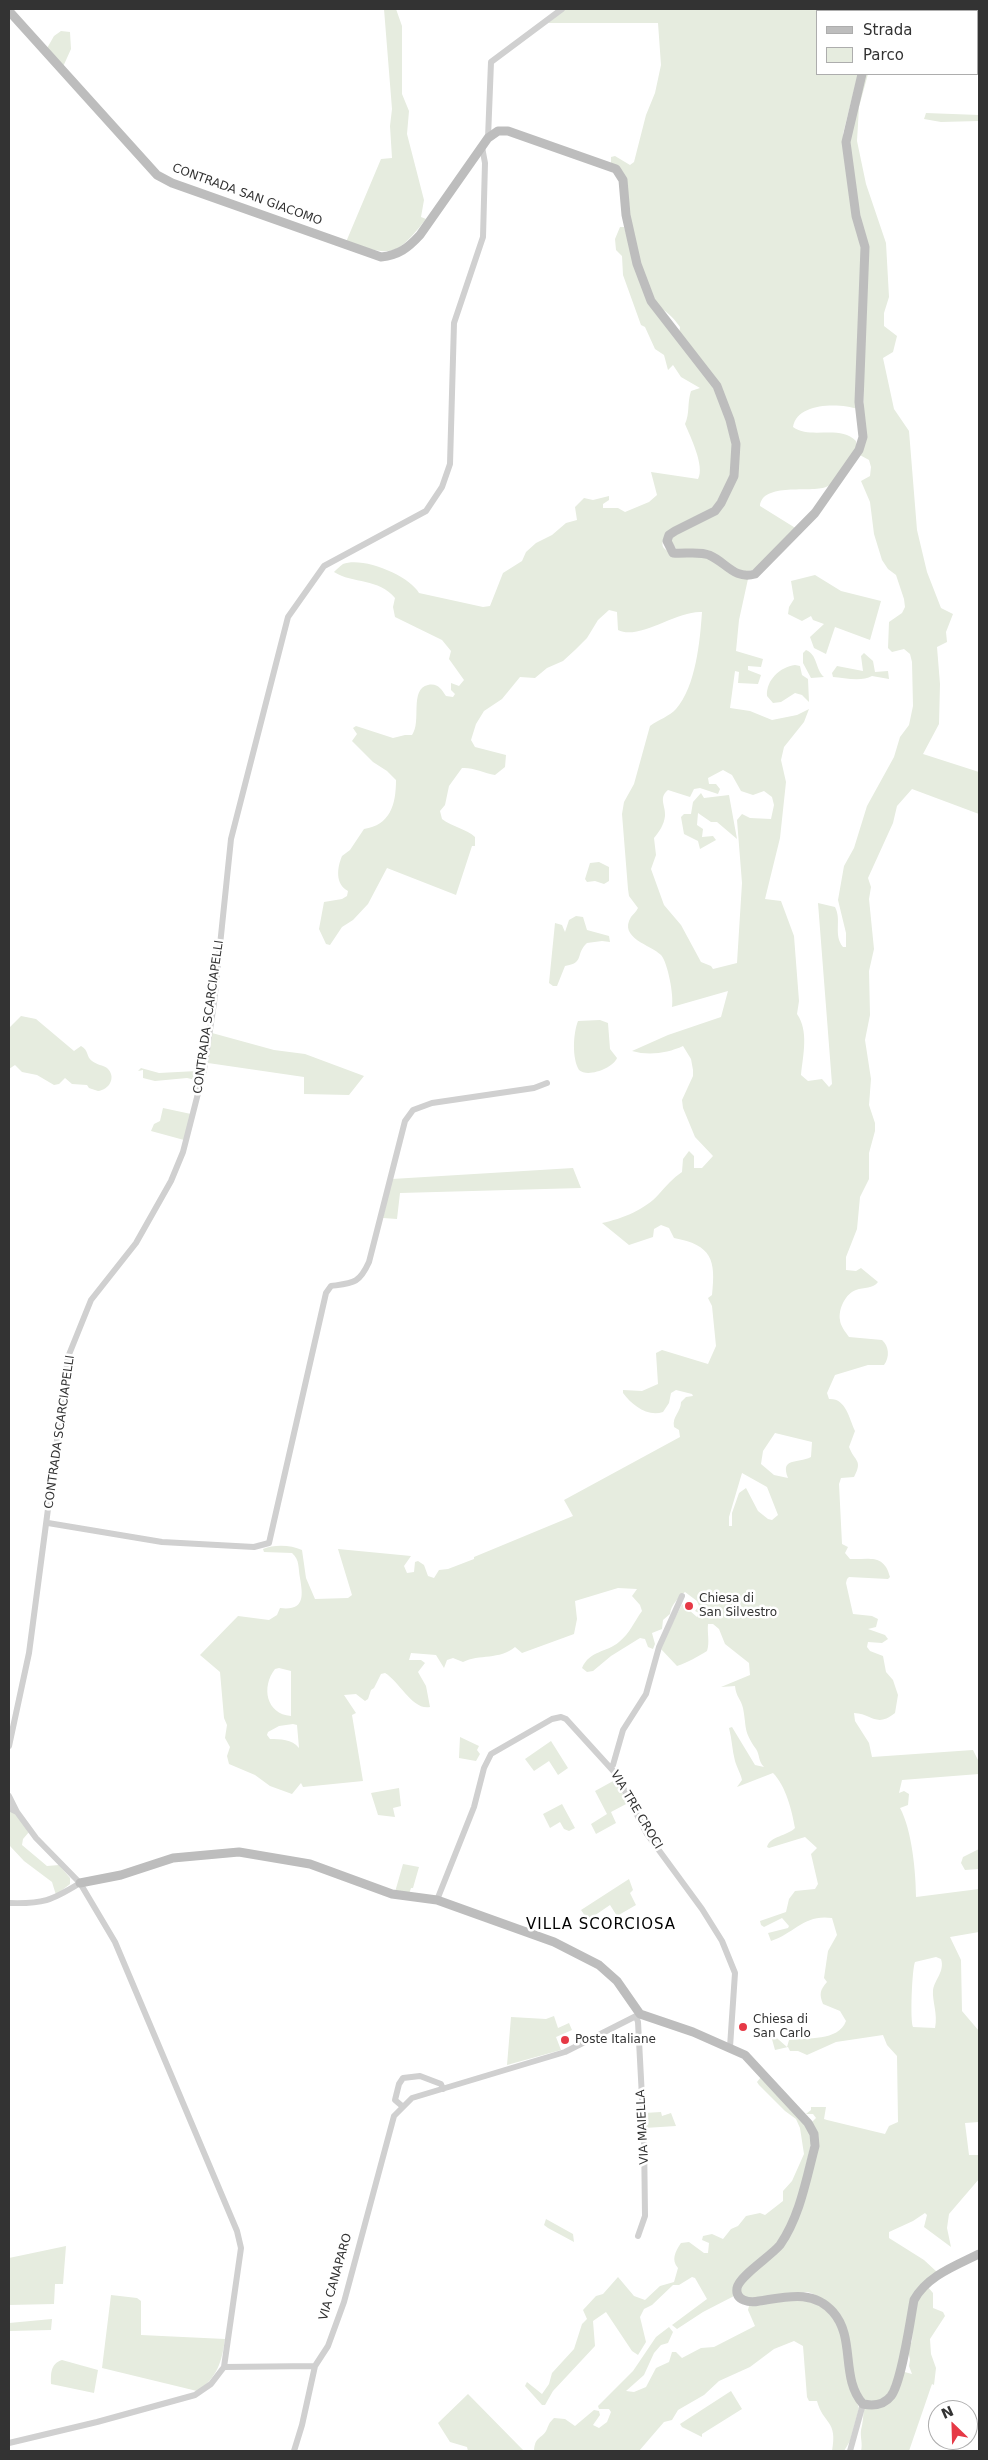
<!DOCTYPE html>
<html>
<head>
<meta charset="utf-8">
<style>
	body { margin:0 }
	#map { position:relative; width:988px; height:2460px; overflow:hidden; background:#fff; font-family:"DejaVu Sans",sans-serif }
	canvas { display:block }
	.frame { position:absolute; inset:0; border:10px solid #333; pointer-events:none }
	.legend { position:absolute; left:816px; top:10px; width:162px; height:65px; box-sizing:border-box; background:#fff; border:1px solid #adadad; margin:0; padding:6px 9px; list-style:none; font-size:15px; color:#333 }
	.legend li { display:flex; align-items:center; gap:10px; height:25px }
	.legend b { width:25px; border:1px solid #adadad }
	.north { position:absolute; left:928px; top:2400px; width:50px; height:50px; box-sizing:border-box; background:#fff; border:1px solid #adadad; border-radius:50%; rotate:336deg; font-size:14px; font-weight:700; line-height:20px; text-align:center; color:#333 }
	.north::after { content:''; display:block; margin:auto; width:18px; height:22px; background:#e63946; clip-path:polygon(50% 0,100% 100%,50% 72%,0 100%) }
</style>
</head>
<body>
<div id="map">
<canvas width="988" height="2460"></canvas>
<div class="frame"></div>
<ul class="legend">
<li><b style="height:6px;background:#bdbdbd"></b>Strada</li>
<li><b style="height:14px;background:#e6ecdf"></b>Parco</li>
</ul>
<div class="north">N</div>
</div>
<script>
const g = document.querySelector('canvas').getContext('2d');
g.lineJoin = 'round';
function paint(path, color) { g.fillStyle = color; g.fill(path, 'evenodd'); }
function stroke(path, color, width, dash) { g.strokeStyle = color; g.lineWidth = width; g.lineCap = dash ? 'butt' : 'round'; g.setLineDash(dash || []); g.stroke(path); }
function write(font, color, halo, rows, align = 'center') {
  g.font = font + ' "DejaVu Sans",sans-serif'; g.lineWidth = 5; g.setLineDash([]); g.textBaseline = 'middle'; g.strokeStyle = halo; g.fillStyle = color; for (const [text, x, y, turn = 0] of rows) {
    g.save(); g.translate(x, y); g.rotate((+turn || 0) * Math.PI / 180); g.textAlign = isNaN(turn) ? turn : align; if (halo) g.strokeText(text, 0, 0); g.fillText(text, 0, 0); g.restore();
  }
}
const green = new Path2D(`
	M384,9H396L402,26V94L409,111L407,134L424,200L421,217L426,219C395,258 392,256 346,242L381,159L392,158L390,126L392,109Z
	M563,9H869L868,11H817V74H858L843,134L862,240L858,409C840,403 797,402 793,427C812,440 839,424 856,441C858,449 853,455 848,462C842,471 837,483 826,487C811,493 762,482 760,506L797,529L755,569C738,576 728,563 713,556C703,551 688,551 677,550L671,541L672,536L718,511L739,458L725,398L679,336L680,327C673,317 666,310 654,305L637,263L623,178L611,164V157L615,156L630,165L634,162L646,115L655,93L661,65L658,23H548Z
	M61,31L70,32L71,49L62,69L46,50L54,36Z
	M863,74H868L859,107L857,141L866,184L886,243L889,297L884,313V326L897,336L893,352L883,358L894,409L909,431L917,530L927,572L941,608L953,614L946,632L947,642L937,647L940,684L939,724L923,754L979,772V814L912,789L897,806L893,823L868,878L871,887L869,899L874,949L869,971L870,1015L865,1040L871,1079L869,1105L875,1123V1131L869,1153V1179L860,1197L857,1229L846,1257V1270L856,1271L861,1268L878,1282C873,1289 864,1287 856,1290C846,1293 838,1309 840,1320C840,1325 846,1333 849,1337L882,1340C889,1346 890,1357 884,1365H868L835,1375L827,1393L829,1399C846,1398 849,1418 855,1431L849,1447C855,1462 863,1460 854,1477L841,1478L839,1484L842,1544L848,1547L845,1553L850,1559C868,1560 884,1553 890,1577L888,1579L849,1577L847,1579L846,1583L853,1614L872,1616L878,1619L876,1627L868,1629L885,1635L888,1639L882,1643L868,1642L867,1647L870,1651L883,1656L886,1672L893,1680L898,1695L895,1713C876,1728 873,1714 854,1713L855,1721L869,1743L872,1757L973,1750L979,1762V1774L902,1780L899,1793L904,1791L909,1794L908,1805L900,1808C912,1830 916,1873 916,1897L979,1889V1932L950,1937L961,1960L962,2011L979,2031V2122L965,2123L969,2155H979V2179L949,2214L947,2228L951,2247L924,2227L927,2215L925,2213L913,2221L889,2232V2238L924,2260L937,2272L919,2286L897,2372L886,2399L869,2403L857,2394C852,2365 842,2299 807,2292L747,2299L740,2292V2285L784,2242L815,2159L812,2122L816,2118L813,2114H806L811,2110V2107H826L824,2119L827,2120L885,2134L889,2126L898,2122L897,2056L887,2045L883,2035L836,2042L807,2055L798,2051H790L788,2047L775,2050L770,2032L787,2047L789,2040C807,2037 838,2042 846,2021L840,2011L823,2004C819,1994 820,1990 827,1982L824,1978L828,1951L837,1935L832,1918C804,1914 795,1933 771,1941L768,1933L788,1928L789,1926L782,1918L764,1927L761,1925L760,1921L786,1912L789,1899L795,1891L815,1889L818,1884L811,1854L817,1848L805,1837L769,1848L767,1847C770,1836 787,1836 795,1828C792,1811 786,1786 773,1773L737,1787L742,1780C741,1774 737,1768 735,1761C732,1750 732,1739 729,1728L732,1727L755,1765L764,1767C758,1761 760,1755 756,1749C743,1730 747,1729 743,1708C741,1699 736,1697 735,1686L721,1687L750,1675L749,1663L725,1644L719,1629L713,1624H708C707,1633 710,1642 707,1651C697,1657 689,1662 677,1666L660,1648L682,1604L697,1617L699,1613L695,1611L699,1606L697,1601L685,1592C678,1598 671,1605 670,1614L663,1620L662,1629L652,1633L655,1644L653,1649L648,1647L645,1639L640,1638L611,1656L593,1671L587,1672L582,1668C590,1650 606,1653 619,1642C630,1633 634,1622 642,1611L640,1605L632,1596L637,1589L618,1588L575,1601L577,1619L574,1634L522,1653L515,1647C500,1660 479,1654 463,1662L453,1658L447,1660L444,1668L436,1655L411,1653L409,1660H421L425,1663L418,1672L426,1686L430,1707C413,1711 399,1681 385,1673L381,1674L374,1688L371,1690L368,1699L365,1701L356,1694L344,1695L356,1713L352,1715L363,1781L303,1787L301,1783L292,1794L270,1786L255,1775L229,1764L227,1756L230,1747L225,1738L227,1725L224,1718L220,1672L200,1655L238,1616L269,1620L277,1615L280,1608C305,1611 303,1596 300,1578C298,1568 300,1560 292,1553L264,1552L263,1549C275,1544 291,1545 302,1550L306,1578L315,1599L348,1598L352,1595L338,1549L411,1556L404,1566L407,1573L414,1572L415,1562L418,1561L424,1565L428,1576L434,1578L439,1570L448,1569L474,1559V1557L573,1516L564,1500L680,1437L679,1430L674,1427C672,1416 681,1412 681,1402L686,1397L693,1396L692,1394L676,1390L671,1393L669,1403L663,1412C647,1417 632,1405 623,1393V1390L642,1391L658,1384L656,1353L662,1350L708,1364L716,1346L712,1306L708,1298L712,1295C716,1260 712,1245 674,1238L669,1228L661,1225L654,1229L653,1237L629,1245L602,1223C622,1219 646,1209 659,1194C666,1186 673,1178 682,1172L683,1159L689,1151L694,1156V1168H702L713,1156L695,1137L683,1108L682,1100L693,1076V1070L691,1059L683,1046C668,1053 649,1056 632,1051L668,1035L721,1017L728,991L672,1007C674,996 668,963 661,955C651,945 618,938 631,917C633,914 636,912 638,908L629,896L628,889L622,814L624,802L634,784L650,726C658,720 670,716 676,709C696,686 700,641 702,612C677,610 639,641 618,630L617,612L609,610L598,620L587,638L575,650L563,661L547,668L535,678L520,677L502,699L484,711L476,724L471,740L475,747L506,755L505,767L495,775C484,773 472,767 462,768L449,786L445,805L440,811L442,819C452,827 467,829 475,837V846H472L456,895L387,868L368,904L353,920L342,927L330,945L326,944L319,929L324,902L342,899L347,896L348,891C335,884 337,868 342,856L350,850L364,829C390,825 396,805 396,780L387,771L373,762L352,741L357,734L353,728L356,726L393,738L405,735H412C422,722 409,689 428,685C438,683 441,689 446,696L453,697L455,694L451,690V683L459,686L464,680L449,659L451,651L442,640L395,617L393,607L395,598C379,578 353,584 334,572C337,569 340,566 343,564C363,556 410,576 419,593L483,607L490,606L503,573L522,561L526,552L536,543L552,535L566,523L577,520L575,507L584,498L593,500L609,496V500L603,504V508H618L625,512L649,502L657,495L651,472L698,479C705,466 690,436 685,424C690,413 687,403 691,391L700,388L681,377L673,365L668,370L664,355L655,349L645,327L641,325L623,275L622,256L616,250L615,239L620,227H624L642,286L717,389L734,441L732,477L713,508L670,530C644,559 693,553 705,557C720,562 734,572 748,579L739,620L736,651L763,659L761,667L748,666V670L761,675L758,684L738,683L739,672L735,671L730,708L750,711L772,720L797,715L809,709L804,722L784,747L781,760L786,782L780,838L765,899L781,901L794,936L799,1001L797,1014C809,1031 803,1055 801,1075L808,1081L822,1079L829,1087L832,1084L818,903L835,907C842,920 833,935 843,947H846V933L838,900L844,866L854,848L867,806L894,757L900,737L909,725L913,706L912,662L910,654L904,649L892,652L888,648L889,622L902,613L905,607L904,599L896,575L888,569L882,560L874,534L870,502L861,481L870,476L871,467L869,460L858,454L863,426L866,249L847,142ZM723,770L732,775L741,791L753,795L764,791L772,797L774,805L771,819L750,818L742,814L737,820L742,883L737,963L713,969L711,966L701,962L681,925L664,905L651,869L656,855L654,838C659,832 664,825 665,816C666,806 658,798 668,790L690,797L694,789L700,788L718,794L720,789L716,784H709L708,778ZM775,1433L812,1442L811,1457C797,1464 780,1457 788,1478L774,1475L761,1464L763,1451ZM742,1473L767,1487L778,1515L772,1520L768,1519L758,1511L746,1488L739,1493L732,1513V1526H729V1517ZM279,1668L291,1671V1716C266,1714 261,1687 275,1669ZM293,1724L297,1725L299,1748C292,1739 280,1739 270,1739L267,1735L268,1732L279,1726ZM936,1957L941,1959C945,1971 935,1979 933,1990C932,2001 938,2014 935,2028L913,2027C910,2021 912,1969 915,1962Z
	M926,113L979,115V121L941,122L924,119Z
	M815,575L841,591L881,601L870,640L835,627L826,654L814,648L810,637L824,624L813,620L811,616L802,621L788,614L789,607L794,599L791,581Z
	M806,650C818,655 815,669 824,677L811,678L803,663V653Z
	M864,653L873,661L875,672L888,671L889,679L872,676C862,682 844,678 833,677L832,673L837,666L863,671L861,656Z
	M795,665L800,666L802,675L808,679L809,702L802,695L795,693L781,702L773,703L767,696C766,680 780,667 795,665Z
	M701,793L704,798L729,795L737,839L717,822H711L698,813L697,825L703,829L702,837L713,836L716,840L700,849L698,841L684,834L681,817L684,814H691L693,802Z
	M599,862L609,867V881L604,884L595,881L587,882L585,879L590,863Z
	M576,916L583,917L587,930L609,936L610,942L602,941L587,943C575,954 585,963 565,966L557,986H553L549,983L555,923L562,925L565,932L569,920Z
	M21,1016L36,1019L74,1051L81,1046C89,1050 86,1057 92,1061C97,1065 103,1065 107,1068C117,1077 109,1090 98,1091L89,1088L87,1085L72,1084L65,1078L59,1084L54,1085L37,1075L22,1072L15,1065L9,1069V1028Z
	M578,1021L600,1020L608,1023L610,1049L617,1058C613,1068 588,1078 579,1070C572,1058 573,1034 578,1021Z
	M212,1033L274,1050L305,1054L364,1076L349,1095L304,1094V1077L208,1063Z
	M141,1068L159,1073L197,1071L201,1072L200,1081L187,1078L155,1081L143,1078V1070L138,1071Z
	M163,1108L191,1114L184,1140L151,1131L154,1124L160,1121Z
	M573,1168L581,1188L400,1193L397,1219L383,1218L392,1179Z
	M460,1737L479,1746L477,1750L480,1754L476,1761L459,1758Z
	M551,1741L568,1768L558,1775L549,1761L534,1771L525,1759Z
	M615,1780L628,1803L611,1812L616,1823L596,1834L591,1824L607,1814L595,1791Z
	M399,1788L401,1806L393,1808L395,1817L378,1815L371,1793Z
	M9,1802L29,1832L23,1839L22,1845L47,1866L59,1865L70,1878V1884L56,1895L52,1882L24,1861L10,1846L9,1847Z
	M562,1804L575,1828L569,1831L564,1829L560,1822L550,1828L543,1814Z
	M979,1849V1869L965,1870L961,1863L963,1857Z
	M403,1864L419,1867L413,1888H411L409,1894L395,1892Z
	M629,1879L633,1890L630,1893L636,1905L617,1916L610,1905L588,1920L581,1910Z
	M554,2016L558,2028L569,2023L572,2030L556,2037L561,2050L507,2065L511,2017L546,2019Z
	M761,2077L803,2119L812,2139L794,2217L776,2246L754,2266L736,2295L703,2312L677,2329L672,2325L707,2299L695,2278L692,2277L679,2285H673L652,2305L644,2309L640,2317L646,2342L638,2355L632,2351L606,2312L593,2321L595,2346L553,2391L545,2405H542L525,2386L527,2382L542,2394L549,2384L552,2373L574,2349L582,2324L587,2319L583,2310L596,2296L603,2294L618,2277L634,2296L645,2300L660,2286L674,2282L678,2268C671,2260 675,2252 681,2243L689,2242L704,2253H708L709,2243L702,2240L703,2236L712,2234L723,2239L731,2229L738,2226L746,2216L760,2213L765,2215L783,2201V2191L792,2181L804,2154L800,2128L796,2119L785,2111L759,2085L757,2082Z
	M661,2112L662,2116L671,2113L676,2126L645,2128L644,2113Z
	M546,2219L573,2234L574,2242L548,2228L544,2225Z
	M66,2246L63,2284H55L54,2304L9,2305V2258Z
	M927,2286L933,2293V2308L943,2312L945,2316L930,2339L931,2354L936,2368L934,2385L932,2384L909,2451H861C863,2444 860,2437 861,2430C863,2423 863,2416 864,2409L884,2404L901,2371L912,2374L909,2366L910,2360L908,2350L912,2341L914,2303Z
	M111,2295L137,2298L141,2301V2335L225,2339C222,2361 217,2379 197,2391L102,2368Z
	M804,2298L814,2300L839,2323L851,2388L859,2408L850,2441L844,2451H832C838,2420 823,2424 817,2401H809L807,2397L803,2346L794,2341L774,2349L750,2367L719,2381L704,2395L678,2410L672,2420L664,2422L639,2451H534C535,2435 542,2440 547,2429C549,2424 549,2423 554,2418L565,2419L575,2426L594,2410L599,2411L600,2415L593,2425L599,2428L607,2422L611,2412L609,2409H599L598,2406L633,2371L656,2337L669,2327L673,2332L668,2343L661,2345L654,2353L644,2375L626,2391L634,2392L646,2387L656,2368L669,2362L672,2352H676L682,2358L701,2348L714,2347L755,2326L748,2310L749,2306Z
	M52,2319L51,2330L9,2331V2323Z
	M62,2360L98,2370L94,2393L51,2384C51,2374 50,2364 62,2360Z
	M731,2391L742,2409L702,2434V2437L682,2427L680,2424Z
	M468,2394L524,2451H468L467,2447L450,2442L438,2423Z`);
const street = new Path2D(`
	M975,11L976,9
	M488,138L491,62L562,9
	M48,1523L162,1542L254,1547L269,1543L326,1293L331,1286C353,1283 359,1284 369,1262L405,1121L413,1110L432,1103L534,1088L547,1083
	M9,1746L29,1653L68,1357L91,1300L136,1243L171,1181L183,1152L204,1070L214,1003L231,839L288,617L324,566L426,511L442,487L450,464L454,323L483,237L485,163L482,147
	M610,1767L613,1765L623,1730L646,1694L659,1647L682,1596
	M9,1796L17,1812
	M9,1808L17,1812L36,1838L80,1883L115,1942L237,2231L241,2248L224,2367L211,2384L195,2395L97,2422L9,2443
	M437,1900L474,1807L484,1768L491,1754L552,1719L561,1717L566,1719L616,1774L647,1834L702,1909L722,1941L735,1973L730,2047
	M9,1903C43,1904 51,1901 80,1883
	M636,2016L638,2022L644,2135L645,2216L638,2236
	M402,2106L395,2100L399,2084L403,2078L420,2076L441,2084L443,2089
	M224,2367L315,2366L328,2346L344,2302L394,2116L412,2098L565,2052L640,2014
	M294,2451L302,2425L315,2366
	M850,2451L863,2404`);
const secondary = new Path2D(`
	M9,11L157,175L172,183L381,257C399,255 408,248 420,235L488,138L498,131H508L616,169L623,180L626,215L637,264L651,301L717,386L730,420L736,444L734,476L721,503L715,511L675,531L669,535L667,541L673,553C684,554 700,551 709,555C726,562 734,580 755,574L815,513L859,450L863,437L859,402L865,247L856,216L846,142L862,74
	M977,18L979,17
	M80,1883L121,1875L173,1858L239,1852L310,1864L392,1894L437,1900L554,1942L599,1965L617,1981L640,2014L693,2032L745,2055L808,2123L814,2134L815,2146C806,2180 800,2216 780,2245C771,2256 739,2276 737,2288C735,2301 750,2303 759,2301C786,2297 813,2289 833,2312C856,2338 840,2378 863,2404C873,2406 884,2405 891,2396C902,2381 910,2321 914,2300C927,2276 955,2266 979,2254`);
const markers = [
	[689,1606,5,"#e63946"],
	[743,2027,5,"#e63946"],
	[565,2040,5,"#e63946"]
];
const streetNames = [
	["CONTRADA SAN GIACOMO",247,195,20],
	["CONTRADA SCARCIAPELLI",209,1017,-82],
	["CONTRADA SCARCIAPELLI",60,1432,-82],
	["VIA TRE CROCI",636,1810,59],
	["VIA MAIELLA",643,2127,-93],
	["VIA CANAPARO",336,2277,-74]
];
const poiNames = [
	["Chiesa di",699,1599],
	["San Silvestro",699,1613],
	["Chiesa di",753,2020],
	["San Carlo",753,2034],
	["Poste Italiane",575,2040]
];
const quarterNames = [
	["VILLA SCORCIOSA",601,1925]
];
paint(green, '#e6ecdf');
stroke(street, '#d0d0d0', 6);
stroke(secondary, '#bdbdbd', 9);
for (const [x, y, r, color] of markers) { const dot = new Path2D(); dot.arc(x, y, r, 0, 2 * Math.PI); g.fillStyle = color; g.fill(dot); stroke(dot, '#fff', 2); }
write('12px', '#333', '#fff', streetNames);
write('12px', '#333', '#fff', poiNames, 'left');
g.letterSpacing = '1px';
write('15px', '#000', '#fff', quarterNames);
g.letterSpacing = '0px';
</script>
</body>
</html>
